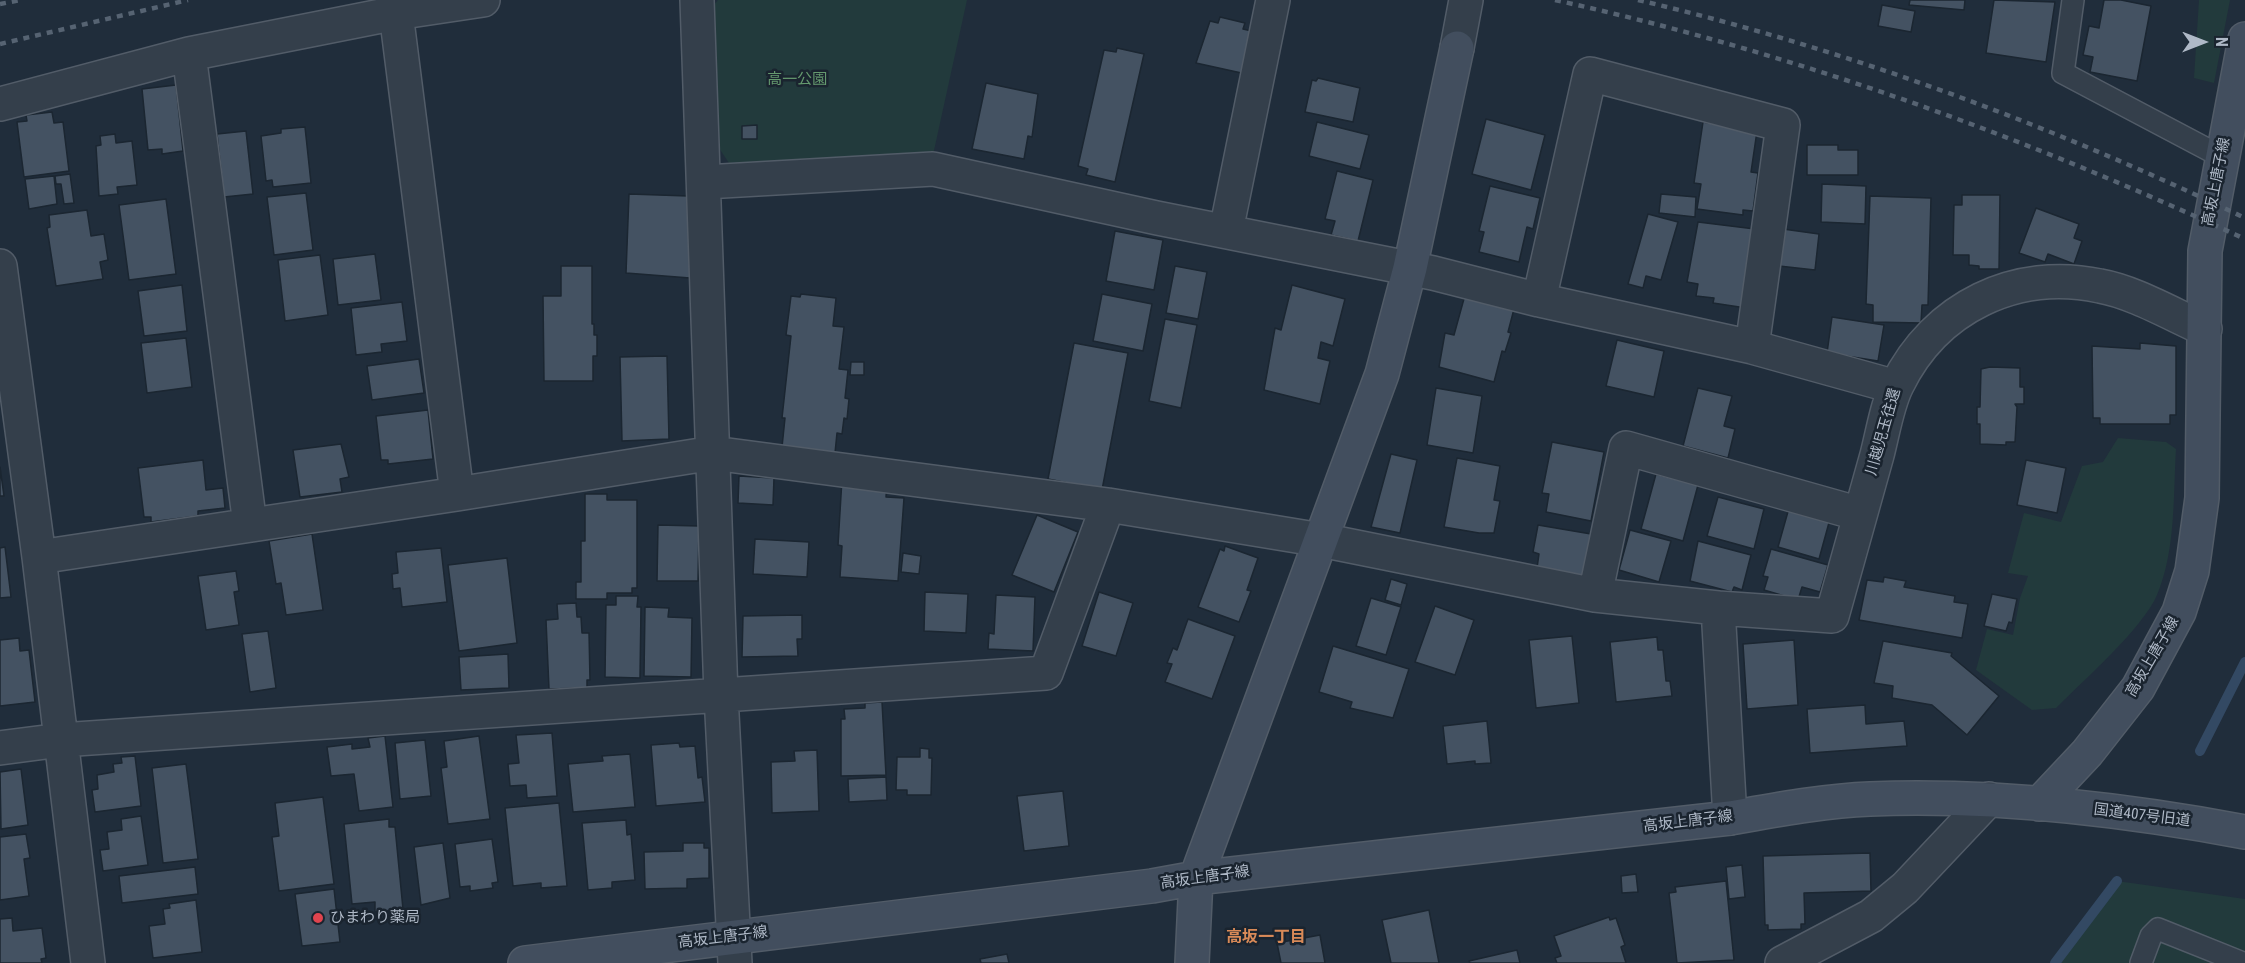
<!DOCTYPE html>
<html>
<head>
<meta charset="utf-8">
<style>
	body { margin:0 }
	#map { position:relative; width:2245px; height:963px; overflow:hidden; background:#202d3b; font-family:"Roboto Condensed",sans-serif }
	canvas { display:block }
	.north { position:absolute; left:2173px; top:12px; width:60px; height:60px; -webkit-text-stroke:4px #1a242f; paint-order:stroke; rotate:90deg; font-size:16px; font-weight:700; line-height:24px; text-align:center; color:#afb9c7 }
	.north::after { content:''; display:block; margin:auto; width:21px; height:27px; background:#afb9c7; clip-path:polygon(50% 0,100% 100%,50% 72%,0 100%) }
</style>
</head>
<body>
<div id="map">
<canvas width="2245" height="963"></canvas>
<div class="north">N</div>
</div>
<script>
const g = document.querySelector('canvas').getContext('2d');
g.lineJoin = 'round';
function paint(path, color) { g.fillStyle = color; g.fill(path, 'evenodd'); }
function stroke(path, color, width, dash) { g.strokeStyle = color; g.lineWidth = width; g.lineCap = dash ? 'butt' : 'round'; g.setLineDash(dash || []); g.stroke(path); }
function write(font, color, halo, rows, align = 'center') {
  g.font = font + ' "Roboto Condensed","Noto Sans JP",sans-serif'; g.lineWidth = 5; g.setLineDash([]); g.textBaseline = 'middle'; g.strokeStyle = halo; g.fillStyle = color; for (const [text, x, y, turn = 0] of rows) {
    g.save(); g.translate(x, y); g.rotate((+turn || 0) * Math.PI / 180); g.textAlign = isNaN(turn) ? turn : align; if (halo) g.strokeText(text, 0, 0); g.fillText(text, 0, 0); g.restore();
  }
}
const green = new Path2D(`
	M718,0H967L933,155L729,163L719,148L713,6Z
	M2199,0H2230L2214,83L2194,78Z
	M2118,438L2166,442L2176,449C2173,497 2176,550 2157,595C2143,628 2083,681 2056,708L2032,710L1976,670L1987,629L2013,635L2020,598L2028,576L2008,573L2024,513L2061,522L2082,466L2103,462Z
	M2117,881L2245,899V963H2055Z`);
const stream = new Path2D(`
	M2200,751L2245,662
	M2055,963L2117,881`);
const building = new Path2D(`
	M1910,0H1965L1964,10L1909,5Z
	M1994,0L2055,2L2046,62L1986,53Z
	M2104,0H2121L2151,6L2137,81L2090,72L2093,57L2083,55L2089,26L2099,28Z
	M1882,5L1915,11L1911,32L1878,26Z
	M1220,17L1245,23L1243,29L1256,32L1246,74L1196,63L1210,21L1218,23Z
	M1117,48L1144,54L1115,182L1086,175L1088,169L1078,166L1104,50L1116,52Z
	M1318,78L1360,88L1353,122L1305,112L1312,80L1316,81Z
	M986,83L1038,94L1032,137L1028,136L1024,159L972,149Z
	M176,85L183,151L162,154V149L148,150L142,89Z
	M52,112L54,123L63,122L69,171L24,177L17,122L27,121L26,115Z
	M1486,119L1545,135L1531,190L1472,174Z
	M1317,122L1369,135L1360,169L1309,156Z
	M1703,122L1757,131L1751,172L1758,173L1753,211L1743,210V215L1697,209L1701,184L1694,183Z
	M757,125V139H742V126Z
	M305,127L311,183L273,187L272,180L266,181L261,136L281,133V129Z
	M246,131L253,194L224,197L217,134Z
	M115,134L116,143L132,141L137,185L117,187L118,194L99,196L96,146L101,145L100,136Z
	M1807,145H1838V150H1858V175H1807Z
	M1337,171L1373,180L1358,241L1331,235L1335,221L1325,219Z
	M70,174L74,203L64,204L61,184H56L55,176Z
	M54,176L57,204L29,209L25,179Z
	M1822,184L1866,186L1865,224L1821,222Z
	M1490,186L1540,198L1533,229L1527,227L1519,262L1479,252L1484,232L1479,231Z
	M306,193L313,250L274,255L267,197Z
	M629,194L688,196L690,278L626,273Z
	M1661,194L1696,197L1695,217L1659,213Z
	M1962,195H2000L1999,269H1979V266L1969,265V255H1953L1954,205H1962Z
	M1870,196L1931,198L1928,305H1922L1921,323L1873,322V305L1866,304Z
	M166,199L176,274L129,280L119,205Z
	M2036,208L2079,224L2074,238L2082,241L2074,264L2048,254L2045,262L2019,253Z
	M87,210L91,236L104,234L108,260L100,262L103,279L56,286L47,228L50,227L49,215Z
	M1648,214L1678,222L1661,280L1646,276L1643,288L1628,284Z
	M1698,222L1755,229L1746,308L1713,303L1714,298L1696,296L1698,284L1687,282Z
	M1783,229L1819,234L1815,270L1779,266Z
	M1115,231L1163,240L1154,290L1106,281Z
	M375,254L381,300L338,305L333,259Z
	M320,255L328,315L285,321L278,260Z
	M561,266H592V324H594V335H597V356H593V381H544L543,296H561Z
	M1175,266L1207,272L1198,319L1166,313Z
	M182,285L187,331L144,336L138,291Z
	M1292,285L1345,299L1333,346L1321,342L1318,358L1330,361L1320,404L1264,390L1275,328L1281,330Z
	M801,294L836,298L833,326L844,327L839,369L848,370L845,398L849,399L847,419L844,418L842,434L837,433L835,453L782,447L785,418H782L791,336L786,335L791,296L800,297Z
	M1102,294L1152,304L1143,351L1093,341Z
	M1465,295L1514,309L1508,332L1511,333L1505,352L1502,351L1494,382L1439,367L1445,333L1454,335Z
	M402,302L407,341L381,344L382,352L356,355L351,308Z
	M1832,317L1884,325L1878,361L1827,353Z
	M1165,319L1197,325L1181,408L1149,401Z
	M186,338L192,387L147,393L141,343Z
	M1617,340L1664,351L1654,397L1606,386Z
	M1074,343L1128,353L1102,490L1048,479Z
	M2140,343L2176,346V415H2170V424H2100V418H2093L2092,346L2140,349Z
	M667,356L669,439L622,441L620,357Z
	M419,359L424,393L372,400L367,366Z
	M851,362H864V375H850Z
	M1990,367L2020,368V387H2024V404H2015L2017,407L2015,442H2006V445L1980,444V424H1977V407H1980L1981,369Z
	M1436,388L1482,396L1473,453L1427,445Z
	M1698,388L1732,396L1724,426L1735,429L1728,458L1683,446Z
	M428,410L433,459L388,464V460H381L376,416Z
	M1552,442L1604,452L1591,521L1546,512L1549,494L1542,493Z
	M341,444L349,477L340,479L342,492L300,497L293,450Z
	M1391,454L1417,460L1400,533L1371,527Z
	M1457,458L1500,466L1494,500L1500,501L1494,533H1479L1444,527Z
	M203,460L206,490L223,488L225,508L198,511V516L151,522V517H144L138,468Z
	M2026,460L2066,468L2057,513L2017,505Z
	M0,467L4,496H0Z
	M1656,474L1698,485L1683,541L1641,529Z
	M739,476L774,478L773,505L738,503Z
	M842,479L887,482L886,497L904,498L898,581L840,577L842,546L838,545Z
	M585,494H607V500H637V588H632V593H607V599H576V582H581V541H585Z
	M1718,497L1764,509L1754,549L1707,536Z
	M1789,508L1830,519L1819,559L1778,547Z
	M1037,515L1078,532L1054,592L1012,575Z
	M658,525L699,526L698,581H657Z
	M1538,525L1597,535L1584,576L1537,568L1539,554L1533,552Z
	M1630,530L1671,541L1659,582L1619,570Z
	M312,534L323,610L286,615L281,583L276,584L269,541Z
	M755,539L809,542L807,577L753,574Z
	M1698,541L1751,555L1742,590L1734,587L1732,592L1690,581Z
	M1225,546L1258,558L1247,590L1251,591L1239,622L1198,607L1220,549L1224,551Z
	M5,547L11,597L0,598V548Z
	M441,548L447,602L402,607L400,588L393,589L392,574L398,573L396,552Z
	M1771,549L1828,565L1820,592L1802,587L1798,600L1764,590L1768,577L1763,576Z
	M903,553L921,556L919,574L901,572Z
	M507,558L517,643L459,651L448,565Z
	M236,571L239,591L234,592L239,625L206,630L198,576Z
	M1884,577L1906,581L1904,587L1955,596L1954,602L1968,604L1962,638L1859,620L1867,580L1883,582Z
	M1391,579L1407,584L1401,605L1385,600Z
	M925,592L968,594L966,633L924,631Z
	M1099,592L1133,603L1116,656L1082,646Z
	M1992,594L2017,599L2012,623L2009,622L2006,631L1984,626Z
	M996,595L1035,597L1033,651L988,649L989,633L994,634Z
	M616,596H638L637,607H641L640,678L605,677L606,605H616Z
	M1371,598L1401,607L1386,655L1356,646Z
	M576,603L577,617H581L582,633H589L590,680H587V688L549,689L546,620L558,619L557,604Z
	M1435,606L1474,620L1455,675L1415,662Z
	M645,607L669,608L668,617L692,618L691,677L644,676Z
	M802,615V639H797L798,656L742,657L743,616Z
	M1188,619L1235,636L1212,699L1165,682L1172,664L1167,663L1173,648L1177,650Z
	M268,631L276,688L250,692L242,634Z
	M1572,636L1579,703L1536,708L1529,640Z
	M1657,637L1658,650H1663L1666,681H1670L1672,696L1616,702L1610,642Z
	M19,638L20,651L29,650L35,702L0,706V640Z
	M1794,640L1798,705L1747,709L1743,644Z
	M1883,641L1952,653L1951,656L1999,696L1967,735L1932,705L1892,698L1893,686L1874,683Z
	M1333,646L1409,669L1393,718L1350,708L1352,702L1319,692Z
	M508,654L509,688L461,690L459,657Z
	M882,702L886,775L841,776V719H845L844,709L865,708V703Z
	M1865,705L1866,724L1904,721L1907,746L1810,753L1807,709Z
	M1487,721L1491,763L1475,764V761L1447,764L1443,726Z
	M552,733L557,796L527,798L526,785L510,786L508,764L519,763L516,735Z
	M385,736L393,807L359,811L354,774L331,776L327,747L352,744V749L370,747L368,738Z
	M479,736L490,819L448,824L441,768L447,767L444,741Z
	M425,740L431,796L400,799L395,743Z
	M679,743L680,747L695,746L698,778L702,777L705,802L656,806L651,745Z
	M920,748L929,749V758H932L931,795H907V790H896L897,757H920Z
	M817,750L819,811L772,813L771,762L795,761L794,751Z
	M630,754L635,807L573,812L568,764L603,761L602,756Z
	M135,756L141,806L95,812L92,790L98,789L97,775L114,772L113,764L122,763L121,757Z
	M186,764L198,859L163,863L152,768Z
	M21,769L28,825L1,829L0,772Z
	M886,777L887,800L849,802L848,779Z
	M1063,791L1069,846L1024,851L1017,796Z
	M323,797L334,884L279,891L272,837L279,836L275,803Z
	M559,803L567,886L541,888V883L513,886L505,808Z
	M141,816L148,865L103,871L100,850L109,849L107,832L122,830L121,819Z
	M389,819V827H395L403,909L375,912V902L352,904L344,824Z
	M626,820L627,835L631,834L635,880L612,882V888L588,890L582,823Z
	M26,834L30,858L24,859L29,896L0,900V837Z
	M492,839L498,882L492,883L493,888L470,891V886L460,887L455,844Z
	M443,843L450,898L421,905L414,847Z
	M683,843H704V848H709V878L687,879V888L645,889L644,852L683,851Z
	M1870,853L1871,891L1804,893L1805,924H1801V929L1768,930V925H1765L1763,856Z
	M1742,865L1745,897L1729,899L1726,867Z
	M195,867L198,894L122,903L119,876Z
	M1636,874L1638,892L1622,893L1621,876Z
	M1726,881L1734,960L1677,963L1669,893L1676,892L1675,887Z
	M334,889L340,942L302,946L295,894Z
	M196,900L202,952L153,958L149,926L165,924L163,909L170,908L169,904Z
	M1429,910L1439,963H1391L1382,920Z
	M1609,917L1610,920L1616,918L1625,945L1621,947L1626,963H1557L1555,958L1561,956L1554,936Z
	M12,918L13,931L42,928L46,958L41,959L42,963H0V919Z
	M1320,935L1325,963H1281L1277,943Z
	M1517,950L1520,963H1470L1469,961Z
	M1007,954L1009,963H981L980,959Z`);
const lane = new Path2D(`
	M2073,0L2063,73L2222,157
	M2141,963L2151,936L2158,929L2243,963`);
const street = new Path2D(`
	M697,0L721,695L735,963
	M396,13L457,494
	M1457,48L1466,0
	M189,54L250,525
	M0,104L189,54L396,13L483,0
	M705,182L933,169L1157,218L1433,273L1539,300L1752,347L1896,387
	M1226,231L1273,0
	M0,266L39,557L88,963
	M1539,300L1590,74L1783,125L1752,347
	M39,557L457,494L713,453L1108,505L1321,540L1595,595L1718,608
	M1595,595L1626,448L1860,514
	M0,748L61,740L1046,673L1108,505
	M1730,818L1718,608L1832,616C1847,562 1862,509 1877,455C1883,432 1887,405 1897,385C1935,307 2016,268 2100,286C2134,292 2173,315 2205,329
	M1782,963L1871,916L1905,888L1989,799`);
const secondary = new Path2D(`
	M2039,804L2087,753L2138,688L2179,612L2192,571L2202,498L2205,251L2245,39
	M525,963L1152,886L1196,878L1730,818C1776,810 1823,801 1870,799C1995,794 2122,809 2245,832
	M1192,963L1196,878L1382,374L1410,268L1457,48`);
const rail = new Path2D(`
	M1555,0C1795,53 2023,136 2245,239
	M1638,0C1847,49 2051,125 2245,218
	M0,4L21,0
	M0,44L188,0`);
const markers = [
	[318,918,6,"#e0444e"]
];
const parkNames = [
	["高一公園",797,80]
];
const streetNames = [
	["高坂上唐子線",2217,182,-79],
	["川越児玉往還",1884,432,-74],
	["高坂上唐子線",2153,657,-60],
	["国道407号旧道",2142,816,7],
	["高坂上唐子線",1688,822,-7],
	["高坂上唐子線",1205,878,-8],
	["高坂上唐子線",723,938,-7]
];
const poiNames = [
	["ひまわり薬局",330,918]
];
const neighbourhoodNames = [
	["高坂一丁目",1266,938]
];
paint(green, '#223a3c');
stroke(stream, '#334963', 10);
paint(building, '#445262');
stroke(building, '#1b2631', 1.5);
stroke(lane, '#525c68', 24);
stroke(street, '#525c68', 36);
stroke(secondary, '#525c68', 36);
stroke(lane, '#343f4b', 21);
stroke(street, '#343f4b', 33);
stroke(secondary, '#424e5e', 33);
stroke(rail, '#566372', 4.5, [6, 6]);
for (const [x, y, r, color] of markers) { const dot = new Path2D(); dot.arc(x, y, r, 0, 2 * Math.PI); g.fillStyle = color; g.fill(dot); stroke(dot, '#1a242f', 2); }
write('15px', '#65996e', '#1a242f', parkNames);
write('15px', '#afb9c7', '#1a242f', streetNames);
write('15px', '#afb9c7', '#1a242f', poiNames, 'left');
write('bold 16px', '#d98a58', '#1a242f', neighbourhoodNames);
</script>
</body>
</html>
